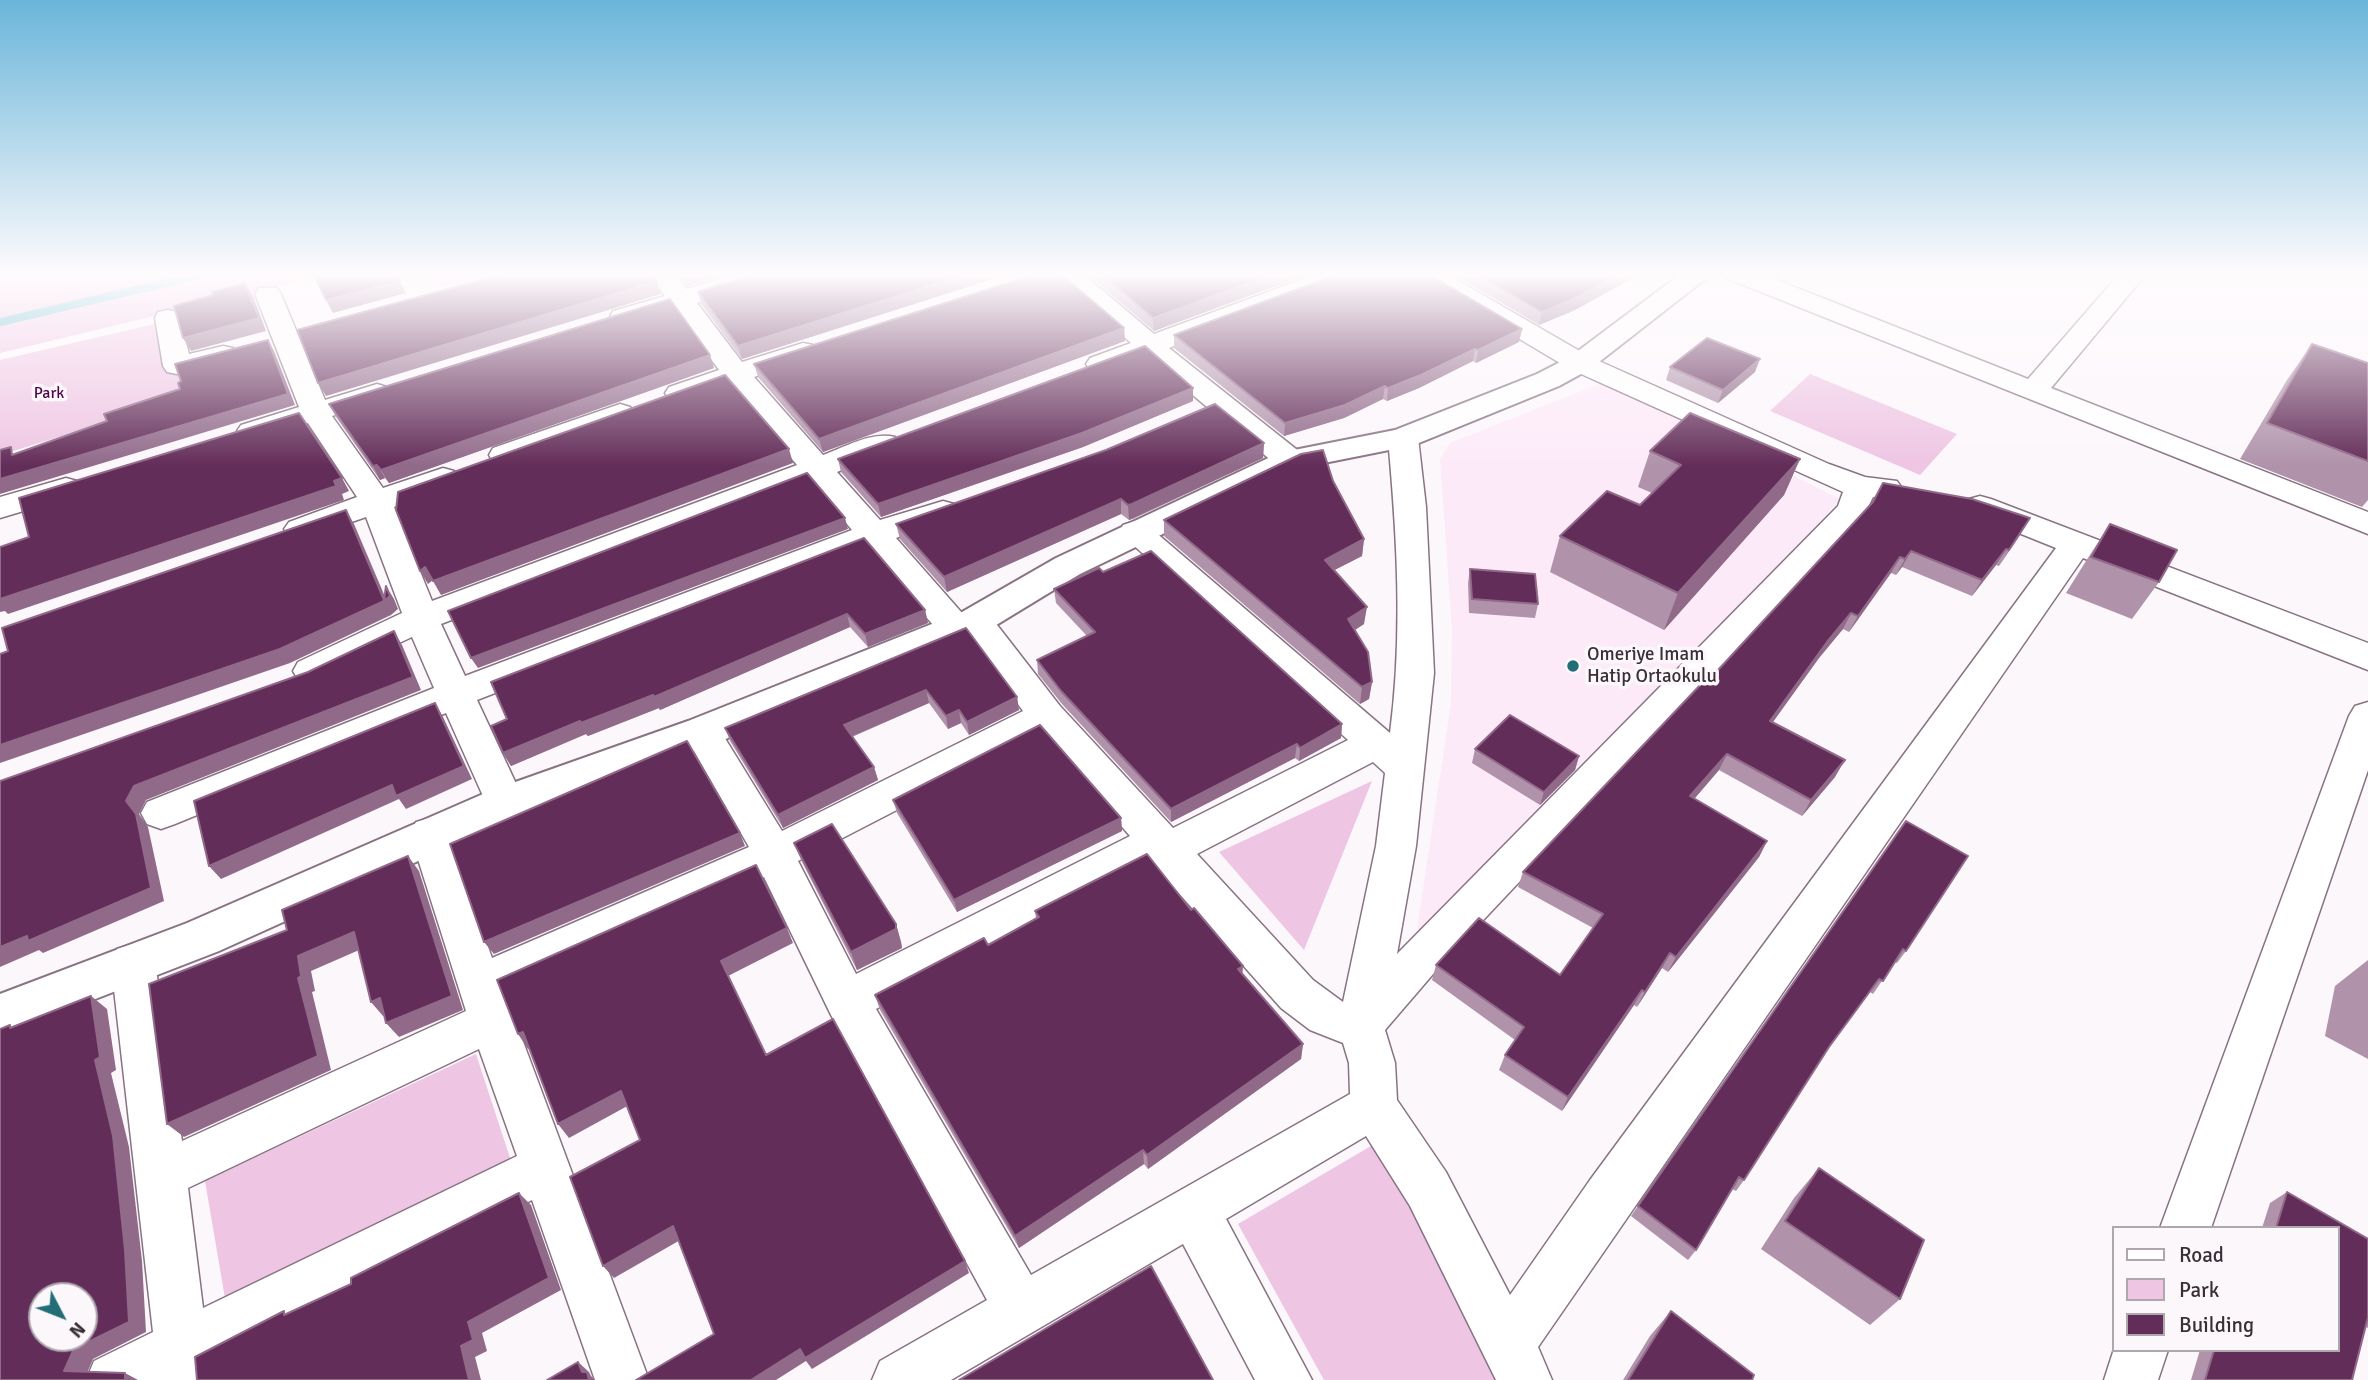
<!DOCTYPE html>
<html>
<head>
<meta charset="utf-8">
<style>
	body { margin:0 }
	#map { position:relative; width:2368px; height:1380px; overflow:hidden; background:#fcf7fb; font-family:Signika,sans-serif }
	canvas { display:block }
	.legend { position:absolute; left:2112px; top:1226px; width:228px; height:126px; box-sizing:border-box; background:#fcf7fb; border:2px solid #aea7ad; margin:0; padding:9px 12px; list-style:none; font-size:21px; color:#393037 }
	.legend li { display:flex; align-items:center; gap:14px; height:35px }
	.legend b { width:35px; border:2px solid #aea7ad }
	.north { position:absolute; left:28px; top:1282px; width:70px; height:70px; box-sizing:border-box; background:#fcf7fb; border:2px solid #aea7ad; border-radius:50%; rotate:132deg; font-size:19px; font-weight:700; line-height:28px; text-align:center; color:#393037 }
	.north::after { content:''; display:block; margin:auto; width:24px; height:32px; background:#236d77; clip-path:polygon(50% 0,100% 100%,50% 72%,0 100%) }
</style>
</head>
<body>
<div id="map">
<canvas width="2368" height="1380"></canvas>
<ul class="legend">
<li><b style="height:9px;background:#fff"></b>Road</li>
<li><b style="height:19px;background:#eec5e3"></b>Park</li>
<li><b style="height:19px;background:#632d59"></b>Building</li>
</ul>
<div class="north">N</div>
</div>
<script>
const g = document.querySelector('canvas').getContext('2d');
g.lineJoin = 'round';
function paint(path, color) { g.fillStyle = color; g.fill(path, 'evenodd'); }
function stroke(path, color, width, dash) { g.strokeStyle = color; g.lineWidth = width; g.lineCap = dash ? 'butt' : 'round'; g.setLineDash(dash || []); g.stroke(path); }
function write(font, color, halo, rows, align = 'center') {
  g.font = font + ' Signika,sans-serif'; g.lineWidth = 7; g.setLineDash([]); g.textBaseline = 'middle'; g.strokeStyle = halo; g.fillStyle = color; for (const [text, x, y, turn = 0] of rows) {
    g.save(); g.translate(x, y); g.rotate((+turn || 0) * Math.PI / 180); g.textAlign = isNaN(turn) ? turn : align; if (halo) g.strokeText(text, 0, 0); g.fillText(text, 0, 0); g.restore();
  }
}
const built = new Path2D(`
	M1604,382L1840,499L1643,725L1443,940L1417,929L1451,703L1452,629L1440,459L1450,443Z`);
const green = new Path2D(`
	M0,273H335L0,353Z
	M431,273H501L441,288Z
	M180,318L200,394L0,455V360Z
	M1810,374L1957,434L1920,475L1770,411Z
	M1372,781L1304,950L1219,852Z
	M476,1054L514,1170L228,1316L205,1181Z
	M1371,1146L1403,1179L1509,1380H1324L1238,1224Z`);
const stream = new Path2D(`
	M0,322L207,273`);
const minor = new Path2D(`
	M649,273H675L687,289L738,273H779L775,278L697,303L742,362L803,343L813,345L817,351L813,357L754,377L823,455C845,447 872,431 895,437L899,443L895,449L837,472L880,520L943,501L954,504L959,511L954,518L896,538L962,613L975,609L987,612L1060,706L1173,828L1348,740L1119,532L1123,525L1135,521L1147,525L1390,733C1403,635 1397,536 1388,438L1392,432L1403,429L1414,432L1418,438L1426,507L1434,673L1416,846L1397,954L1838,506L1843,492L1570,369L1417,278L1413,273H1445L1590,357L1829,464L1865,477L1897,481L1902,488L1897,495L1873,497L1863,517L1440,966L1385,1030L1395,1063L1397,1100L1446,1172L1510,1295L1590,1180L2056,548L1969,513L1964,506L1969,499L1980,496L1991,499L2368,643V670L2083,558L1538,1347L1552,1380H1496L1410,1206L1366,1136L1226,1219L1312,1380H1255L1183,1244L951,1380H872L880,1361L987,1300L831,1015L764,877L505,993L649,1380H595L532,1200L210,1361L212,1380H86L94,1361L153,1332L111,963L117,949L133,944L149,949L155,963L182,1141L466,1011L410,834L416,822L430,818L444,822L492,958L749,847L683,732L689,722L702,718L715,722L782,831L1023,711L969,638L956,641L944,638L868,548L477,700L525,803L519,814L505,819L491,814L446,713L175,824L161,829L147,824L141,813L147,802L434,688L412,637L311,684L298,680L293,671L298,662L402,613L366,517L300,540L289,536L284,529L289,522L357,497L308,423L252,440L241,437L237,431L241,425L299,407L255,294L259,288H277L281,294L325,400L377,384L387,387L391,393L387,399L332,416L383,488L443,468L454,471L459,478L454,485L394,507L432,601L797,465L730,385L679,402L669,399L665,393L669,387L719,370L675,310L623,325L613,323L610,317L613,311L665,296ZM811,481L852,530L465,676L441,624ZM1042,735L1130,836L856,974L798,861ZM1373,762L1385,773L1376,846L1343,1002L1313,980L1197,854ZM1152,863L1281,1008L1310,1030L1343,1043L1349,1063L1350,1094L1031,1275L876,1009ZM479,1049L517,1156L203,1308L188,1188Z
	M1053,273H1082L1154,334L1319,273H1357L1353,278L1169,348L1301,453L1305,460L1301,467L1290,469L1279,467L1146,356L1100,372L1090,370L1086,364L1090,358L1131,343Z
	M1722,273H1759L2028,379L2120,273H2147L2051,388L2368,512V534L1726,278Z
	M168,310L178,312L189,354L223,346L233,348L237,354L233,360L177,374L167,372L163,366L155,318L158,312Z
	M620,404L630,407L635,413L630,419L515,462L504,464L493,462L489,455L493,448Z
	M66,478L77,481L82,488L77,495L0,518V497Z
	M2368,702V770L2211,1228H2160L2349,716L2355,706Z
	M2114,1349L2168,1350L2158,1380H2104Z`);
const tertiary = new Path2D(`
	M1682,273H1713L1590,369L1559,386L1414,445L1299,468L1080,574L988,630L716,743L520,815L219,951L0,1036V994L187,923L490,791L688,721L962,612L1056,558L1279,453L1395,430L1537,374L1570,357Z`);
const wall = new Path2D(`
	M676,273H728L688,286Z
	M756,273H1011L742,359L701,304L698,292Z
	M1086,273H1311L1154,331Z
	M1451,273H1638V275L1575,310L1539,325Z
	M1124,328L1125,341L823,452L758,377L754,364Z
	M1522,329L1519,342L1476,363L1473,361L1419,388L1387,401L1383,399L1344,418L1284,436L1174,348V335Z
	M2312,344L2368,363V500L2362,507L2240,459L2287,380Z
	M1670,367L1755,372L1718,403L1666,380Z
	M714,368L389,483L385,478L380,480L336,417L329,404Z
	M1193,401L1083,447L881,517L841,472L838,459Z
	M1264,443L1263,458L1133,519L1129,520L1121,514L947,592L900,539L896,524Z
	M1650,451L1800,459L1784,495L1664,630L1550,572L1560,536L1640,505L1652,493L1638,487Z
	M1333,481L1364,539L1362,556L1334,570L1364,624L1354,630L1372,682L1369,699L1360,704L1164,536V520Z
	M1873,502L2030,518L1999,566L1996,565L1972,596L1902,567L1896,575L1891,573L1849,632L1843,629L1819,658L1773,722L1835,777L1802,816L1719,770L1694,799L1767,841L1759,857L1668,972L1662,968L1637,1007L1634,1005L1562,1111L1499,1070L1505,1055L1515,1040L1432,980L1436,965L1560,975L1593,928L1518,887L1523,872L1707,682Z
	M2110,524L2159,582L2132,619L2066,593L2086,561Z
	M864,538L925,610L928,623L868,647L850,627L660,710L659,708L588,736L586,734L511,766L503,753L507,719Z
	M1470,569L1538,604L1535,618L1469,613L1468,583Z
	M1103,572L1342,724L1341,738L1299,761L1295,758L1171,822L1062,704L1038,674L1037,660L1087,636L1056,603L1054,589Z
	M966,628L1017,697L1019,710L969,735L961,723L948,729L929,703L852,737L874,767L878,780L783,828L730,741L725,728Z
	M1475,749L1579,756L1575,770L1540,805L1472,763Z
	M893,800L1121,818L1122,831L957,912L897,813Z
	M794,843L896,924L901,942L902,948L857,970L802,862Z
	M1968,856L1906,951L1897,963L1895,962L1873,994L1870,992L1829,1047L1744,1180L1736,1191L1732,1189L1696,1250L1688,1260L1631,1216L1638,1206Z
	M1035,911L1243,975L1303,1044L1301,1059L1148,1169L1144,1164L1019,1248L880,1010L875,995L988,945L1036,919Z
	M2368,960V1059L2325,1036L2335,986Z
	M1819,1168L1900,1299L1870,1325L1761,1249L1794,1198Z
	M2287,1192L2368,1239V1328L2366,1327L2352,1380H2191L2200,1350H2338V1228H2262L2270,1203Z
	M1671,1311L1752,1380H1623L1650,1336Z`);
const shadedWall = new Path2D(`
	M684,273H728L688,286Z
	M970,273H1011L742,359L738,346Z
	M1277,273H1311L1154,331L1153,318Z
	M1622,273H1638V275L1575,310L1539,325L1542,312Z
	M400,281L406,293L333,313L326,300Z
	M657,281L661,294L326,396L318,383Z
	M245,283L253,296L266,331L191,351L183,338Z
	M1124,328L1125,341L823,452L819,439Z
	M1522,329L1519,342L1476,363L1478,350Z
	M268,340L274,351L295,405L0,494V479L288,394Z
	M1475,349L1473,361L1419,388L1387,401L1388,388Z
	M710,355L714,368L389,483L381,470Z
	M1760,359L1755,372L1718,403L1723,390Z
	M1385,386L1383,399L1344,418L1284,436L1285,423Z
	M1193,388V401L1083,447L881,517L878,504Z
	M1264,443L1263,458L1129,520L1128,505Z
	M789,449L793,463L441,595L433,581Z
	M1800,459L1784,495L1664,630L1678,593Z
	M377,465L385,478L380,480L373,466Z
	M342,478L349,491L342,494L344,500L8,614L5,611L0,612V599Z
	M1121,499V514L947,592L944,577Z
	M346,510L354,524L386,599V586L394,599L398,609L391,615L290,663L0,763V745Z
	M845,518L848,529L478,668L471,658Z
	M2030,518L2020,535L1999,566L2009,550Z
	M1364,539L1362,556L1323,576L1325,560Z
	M2006,549L1996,565L1972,596L1982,580Z
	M1911,551L1902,567L1896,575L1905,559Z
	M1900,557L1891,573L1849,632L1858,616Z
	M425,567L433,580L428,584L420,571Z
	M1367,607L1364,624L1346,636L1348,619Z
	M925,610L928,623L868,647L865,634Z
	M1851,613L1843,629L1819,658L1762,737L1770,721L1827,642Z
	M847,614L850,627L660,710L654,697Z
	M394,631L402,645L421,690L146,800L139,814L148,827L164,901L43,953L39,950L0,967V947L126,801L134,786Z
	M1372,682L1369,699L1360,704L1362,687Z
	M926,690L929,703L848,738L844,725Z
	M653,695L659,708L588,736L586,734L511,766L503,753L580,721Z
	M1017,697L1019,710L969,735L967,722Z
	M435,703L443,717L472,779L406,809L399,799L221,879L209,866L392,785Z
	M959,710L961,723L948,729L946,716Z
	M1342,724L1341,738L1299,761L1300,748Z
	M1297,744L1295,758L1171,822V809Z
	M1727,754L1719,770L1683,812L1690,796Z
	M1579,756L1575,770L1540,805L1544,792Z
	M1845,760L1835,777L1802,816L1811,800Z
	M874,767L878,780L783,828L778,815Z
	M1121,818L1122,831L957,912L954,900Z
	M740,833L745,846L494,954L484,942Z
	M1767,841L1759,857L1668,972L1676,957Z
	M408,856L419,871L463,1010L399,1037L386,1023Z
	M896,924L901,942L902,948L857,970L851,952Z
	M787,928L793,943L728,976L721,961Z
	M354,932L366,947L311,971L315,991L312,992L331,1070L184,1137L167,1124L298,978V956Z
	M1670,953L1662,968L1637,1007L1645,992Z
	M1243,966L1242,981L1238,969Z
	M1642,990L1634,1005L1562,1111L1568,1097Z
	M91,996L107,1009L116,1070L111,1073L129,1147L142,1261L146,1332L93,1359L84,1380L64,1371L74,1349L95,1060Z
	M380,998L392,1012L383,1016L371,1002Z
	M523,1032L534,1046L528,1049L518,1034Z
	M1303,1044L1301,1059L1148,1169L1147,1155Z
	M621,1091L631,1104L569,1138L558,1124Z
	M1143,1150L1144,1164L1019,1248L1015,1236Z
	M519,1193L531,1205L561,1290L482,1333L487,1351L475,1357L481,1380H469L461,1346L468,1322Z
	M673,1226L682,1239L614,1278L603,1266Z
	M965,1261L969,1273L812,1369L806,1361L776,1380H751L800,1349Z
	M578,1362L589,1372L591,1376L595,1380H589L582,1372Z
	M125,1373L138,1380H125Z`);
const building = new Path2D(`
	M313,273H396L400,281L326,300Z
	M507,273H650L657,281L318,383L297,330Z
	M756,273H970L738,346L698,292Z
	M1039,273H1060L1124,328L819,439L754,364Z
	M1100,273H1277L1153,318Z
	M1341,273H1427L1522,329L1478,350L1475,349L1421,375L1388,388L1385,386L1345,405L1285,423L1174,335Z
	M1474,273H1622L1578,297L1542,312Z
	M245,283L259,318L183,338L174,306L213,295L212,292Z
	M670,299L710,355L381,470L377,465L373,466L329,404Z
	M1707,338L1760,359L1723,390L1670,367Z
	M268,340L288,394L0,479V450L11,447L12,455L107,421L104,414L180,389L178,383L181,381L175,364Z
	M2312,344L2368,363V461L2267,423Z
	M1145,346L1193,388L1082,433L878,504L838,459Z
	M725,375L789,449L433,581L425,567L420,571L396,510L398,492Z
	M1215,404L1264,443L1132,504L1128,505L1121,499L944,577L896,524L1106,450Z
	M299,413L342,478L334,481L336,486L0,599V547L29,537L19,498Z
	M1690,413L1800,459L1678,593L1560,536L1607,491L1640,505L1681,465L1650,451Z
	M1323,450L1333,481L1364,539L1325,560L1367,607L1348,619L1368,652L1372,682L1362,687L1164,520L1301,454Z
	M807,473L845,518L471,658L448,611Z
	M1883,483L1972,499L2030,518L2009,550L2006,549L1982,580L1911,551L1905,559L1900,557L1858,616L1851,613L1827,642L1770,721L1845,760L1811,800L1727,754L1690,796L1767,841L1676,957L1670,953L1645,992L1642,990L1568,1097L1505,1055L1524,1027L1436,965L1479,918L1560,975L1603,914L1523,872L1704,681L1707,682L1873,502Z
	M346,510L384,600L386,586L390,596L382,602L280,649L0,745V654L8,651L2,628Z
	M2110,524L2177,550L2159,582L2091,557Z
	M864,538L925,610L865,634L847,614L654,697L653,695L581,723L580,721L503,753L491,726L507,719L491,682Z
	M1151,551L1342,724L1300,748L1297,744L1171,809L1061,691L1037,660L1095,632L1054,589L1099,568L1103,572Z
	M1470,569L1535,574L1538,604L1472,599Z
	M966,628L1017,697L967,722L959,710L946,716L926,690L844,725L874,767L778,815L725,728Z
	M394,631L413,677L134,786L126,801L136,814L151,888L28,941L27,936L0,947V781L308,672Z
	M435,703L464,766L396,796L392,785L209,866L194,801Z
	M1510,715L1579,756L1544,792L1475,749Z
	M1040,725L1121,818L954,900L893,800Z
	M687,741L740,833L484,942L450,844Z
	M1906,821L1968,856L1906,951L1903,949L1883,981L1879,979L1829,1047L1744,1180L1739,1177L1696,1250L1638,1206Z
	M832,824L896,924V929L851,952L794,843Z
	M1147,854L1191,910L1194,908L1243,966L1238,969L1303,1044L1147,1155L1143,1150L1015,1236L875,995L984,938L988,945L1039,917L1035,911Z
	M408,856L452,996L386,1023L380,998L371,1002L354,932L298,956L301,976L298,978L318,1056L167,1124L149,984L287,930L282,910Z
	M756,865L787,928L721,961L766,1055L833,1019L965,1261L805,1358L800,1349L751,1380H636L714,1334L673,1226L603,1266L570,1177L640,1140L621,1091L558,1124L523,1032L518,1034L497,980Z
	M91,996L100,1057L95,1060L113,1136L125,1250L129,1322L74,1349L64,1371L125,1373V1380H0V1029L10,1025V1028ZM42,1296H84V1338H42Z
	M1819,1168L1924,1240L1900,1299L1785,1221Z
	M2287,1192L2368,1239V1317L2352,1380H2205L2214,1350H2338V1228H2276Z
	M519,1193L549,1278L468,1322L473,1340L461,1346L469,1380H197L195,1357L284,1311V1315L351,1284V1278Z
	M1151,1266L1213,1380H959Z
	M1671,1311L1754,1375L1752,1380H1628Z
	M578,1362L582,1372H587L589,1380H547Z`);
const markers = [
	[1573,666,7,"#236d77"]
];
const farParknames = [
	["Park",49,394]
];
const poiNames = [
	["Omeriye Imam",1587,655],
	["Hatip Ortaokulu",1587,677]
];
paint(built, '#fdeaf8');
paint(green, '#eec5e3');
stroke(stream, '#4db7c6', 8);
stroke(minor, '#887383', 3);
stroke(tertiary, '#887383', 4);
paint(minor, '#fff');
paint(tertiary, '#fff');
paint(wall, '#b092aa');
paint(shadedWall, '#916a8a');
paint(building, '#632d59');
stroke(building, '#916a8a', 2);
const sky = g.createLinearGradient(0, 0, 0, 466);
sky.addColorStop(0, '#6ab5da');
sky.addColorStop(0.59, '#fefbfd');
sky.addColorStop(1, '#fefbfd00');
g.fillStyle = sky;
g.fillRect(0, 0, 2368, 466);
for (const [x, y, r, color] of markers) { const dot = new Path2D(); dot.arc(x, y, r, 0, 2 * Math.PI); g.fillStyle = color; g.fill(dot); stroke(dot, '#fcf7fb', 2.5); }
write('16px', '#500245', '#fcf7fb', farParknames);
write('19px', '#393037', '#fcf7fb', poiNames, 'left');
</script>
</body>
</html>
